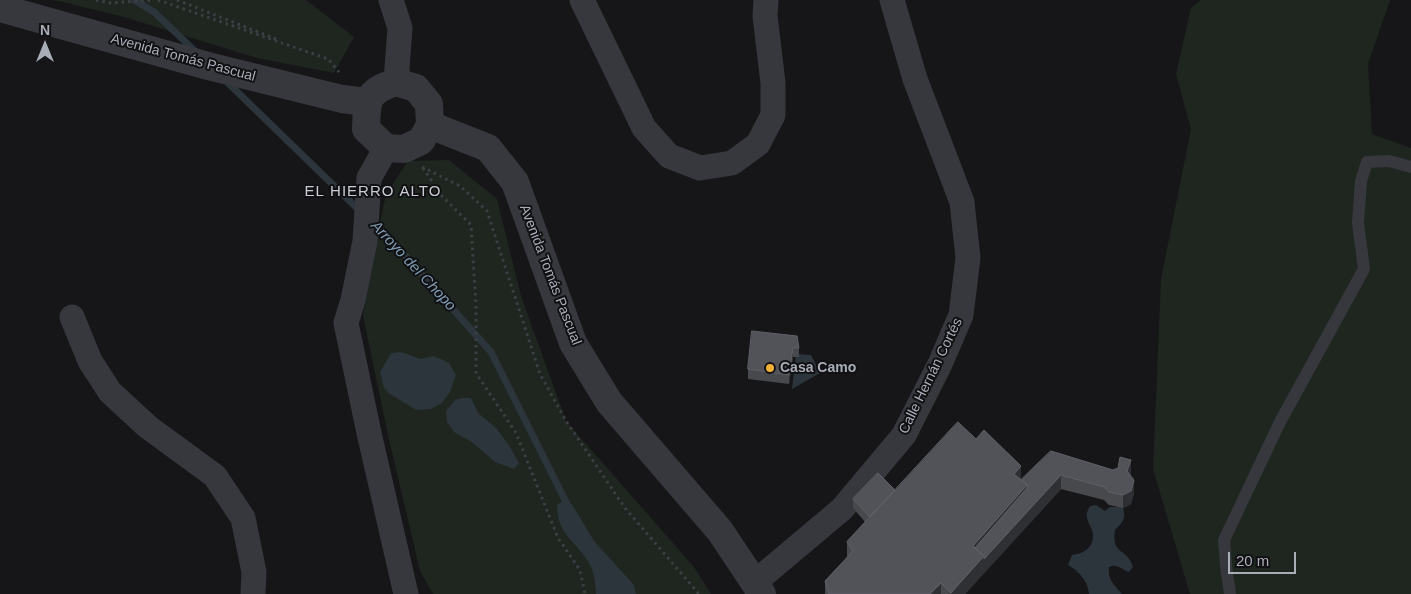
<!DOCTYPE html>
<html>
<head>
<meta charset="utf-8">
<style>
	body { margin:0 }
	#map { position:relative; width:1411px; height:594px; overflow:hidden; background:#161618; font-family:Helvetica,sans-serif }
	canvas { display:block }
	.north { position:absolute; left:20px; top:20px; width:50px; height:50px; -webkit-text-stroke:4px #111113; paint-order:stroke; rotate:0deg; font-size:14px; font-weight:700; line-height:20px; text-align:center; color:#a8adb8 }
	.north::after { content:''; display:block; margin:auto; width:18px; height:22px; background:#a8adb8; clip-path:polygon(50% 0,100% 100%,50% 72%,0 100%) }
	.scale { position:absolute; left:1228px; top:552px; width:68px; height:22px; box-sizing:border-box; border:2px solid #a8adb8; border-top:0; padding-left:6px; font-size:15px; line-height:18px; white-space:nowrap; color:#a8adb8; -webkit-text-stroke:4px #111113; paint-order:stroke }
</style>
</head>
<body>
<div id="map">
<canvas width="1411" height="594"></canvas>
<div class="north">N</div>
<div class="scale">20 m</div>
</div>
<script>
const g = document.querySelector('canvas').getContext('2d');
g.lineJoin = 'round';
function paint(path, color) { g.fillStyle = color; g.fill(path, 'evenodd'); }
function stroke(path, color, width, dash) { g.strokeStyle = color; g.lineWidth = width; g.lineCap = dash ? 'butt' : 'round'; g.setLineDash(dash || []); g.stroke(path); }
function write(font, color, halo, rows, align = 'center') {
  g.font = font + ' Helvetica,sans-serif'; g.lineWidth = 4; g.setLineDash([]); g.textBaseline = 'middle'; g.strokeStyle = halo; g.fillStyle = color; for (const [text, x, y, turn = 0] of rows) {
    g.save(); g.translate(x, y); g.rotate((+turn || 0) * Math.PI / 180); g.textAlign = isNaN(turn) ? turn : align; if (halo) g.strokeText(text, 0, 0); g.fillText(text, 0, 0); g.restore();
  }
}
const green = new Path2D(`
	M54,0H306L354,37L334,73L257,58L124,17Z
	M1201,0H1390L1368,64L1372,134L1411,148V594H1190L1153,469L1161,279L1191,129L1176,74L1191,8Z
	M449,160L497,199L521,296L566,421L694,567L711,594H433L420,571L388,435L363,316L373,256L386,194L408,161Z`);
const water = new Path2D(`
	M401,352L421,359L433,356L441,359L449,363L456,375L450,392L442,403L431,409L416,410L390,394L384,388L380,372L391,353Z
	M796,354L811,355L820,373L792,389Z
	M461,398H471L478,413L496,428L508,444L519,463L514,469L495,462L472,442L454,432L447,422L446,411L455,400Z
	M568,501L573,506L594,541L634,585L636,594H596C595,585 595,575 591,567C579,542 557,537 557,505L561,502Z
	M1096,505L1105,511L1110,507H1123C1126,519 1123,522 1115,530C1111,556 1127,547 1133,567L1129,572C1121,569 1117,563 1109,567C1107,579 1115,586 1122,594H1089C1088,581 1079,571 1068,565L1072,555C1084,554 1094,547 1093,534C1092,528 1088,523 1087,518C1086,513 1088,510 1090,506Z`);
const stream = new Path2D(`
	M134,0L154,12L197,53
	M226,81L360,211
	M372,221L394,243L491,352L569,508`);
const path = new Path2D(`
	M96,0L109,3L154,0
	M158,0L328,59L339,72
	M177,0L276,39
	M422,167L460,186L487,211L540,374L566,421L625,508L699,594
	M423,168L442,196L471,225L476,306V373L516,433L558,538L580,570L585,594`);
const service = new Path2D(`
	M1230,594L1226,566L1224,540L1280,422L1364,269L1358,223L1361,181L1367,162L1389,161L1411,167`);
const minor = new Path2D(`
	M391,0L400,28L396,82
	M582,0L644,128L669,156L700,168L732,163L758,144L773,115V83L765,16L766,0
	M386,148L369,178L365,241L353,300L346,323L369,433L406,594
	M72,317L90,361L110,392L148,427L215,476L243,518L254,572L253,594
	M754,583L842,509L904,435L940,364L961,315L968,258L962,202L915,79L892,0`);
const tertiary = new Path2D(`
	M0,8L208,66L342,99L367,102
	M396,82L416,88L429,104L430,125L421,141L404,149L386,148L366,129C367,99 366,92 396,82Z
	M430,125L488,148L515,182L573,343L609,402L720,531L762,594`);
const wall = new Path2D(`
	M752,331L799,348V357H793L789,384L748,379V369Z
	M976,439L1021,466V480L1113,470L1131,473L1130,475L1134,493L1131,504L1123,508L1109,505L1104,500L1061,489L965,594H825V581L847,558V542L865,522L853,508V499L895,490Z`);
const shadedWall = new Path2D(`
	M793,348V357L789,384V375Z
	M1131,460V473L1127,484V471Z
	M1021,466V483L1014,474Z
	M1061,475V489L965,594H951V593L984,556Z
	M1134,480V493L1131,504L1123,508V495Z
	M1027,485V501L980,555L973,546Z
	M941,583V594H930Z`);
const building = new Path2D(`
	M752,331L797,336L799,348H793L789,375L748,369Z
	M958,422L976,439L984,430L1021,466L1014,474L1027,485L973,546L984,556L951,593L941,583L930,594H829L825,581L853,551L847,542Z
	M1051,451L1113,470L1118,468L1120,457L1131,460L1127,471L1134,480L1131,491L1123,495L1109,492L1104,487L1061,475L984,559V556L975,548L1027,488V485L1021,480Z
	M878,473L895,490L870,517L853,499Z`);
const markers = [
	[770,368,5,"#f2b134"]
];
const streetNames = [
	["Avenida Tomás Pascual",183,58,15],
	["Avenida Tomás Pascual",550,275,69],
	["Calle Hernán Cortés",931,376,-64]
];
const poiNames = [
	["Casa Camo",780,368]
];
const neighbourhoodNames = [
	["EL HIERRO ALTO",373,192]
];
const waterNames = [
	["Arroyo del Chopo",413,266,47]
];
paint(green, '#1e261f');
paint(water, '#2c353c');
stroke(stream, '#2c353c', 7);
stroke(path, '#3d3f44', 3, [2.5, 4]);
stroke(service, '#37383d', 12);
stroke(minor, '#37383d', 25);
stroke(tertiary, '#37383d', 28);
paint(wall, '#47494d');
paint(shadedWall, '#2f3033');
paint(building, '#525359');
stroke(building, '#5f6168', 1);
for (const [x, y, r, color] of markers) { const dot = new Path2D(); dot.arc(x, y, r, 0, 2 * Math.PI); g.fillStyle = color; g.fill(dot); stroke(dot, '#111113', 2); }
write('14px', '#a8adb8', '#111113', streetNames);
write('bold 14px', '#a8adb8', '#111113', poiNames, 'left');
g.letterSpacing = '1px';
write('15px', '#c9ccd4', '#111113', neighbourhoodNames);
g.letterSpacing = '0px';
write('italic 15px', '#7f9bb3', '#111113', waterNames);
</script>
</body>
</html>
